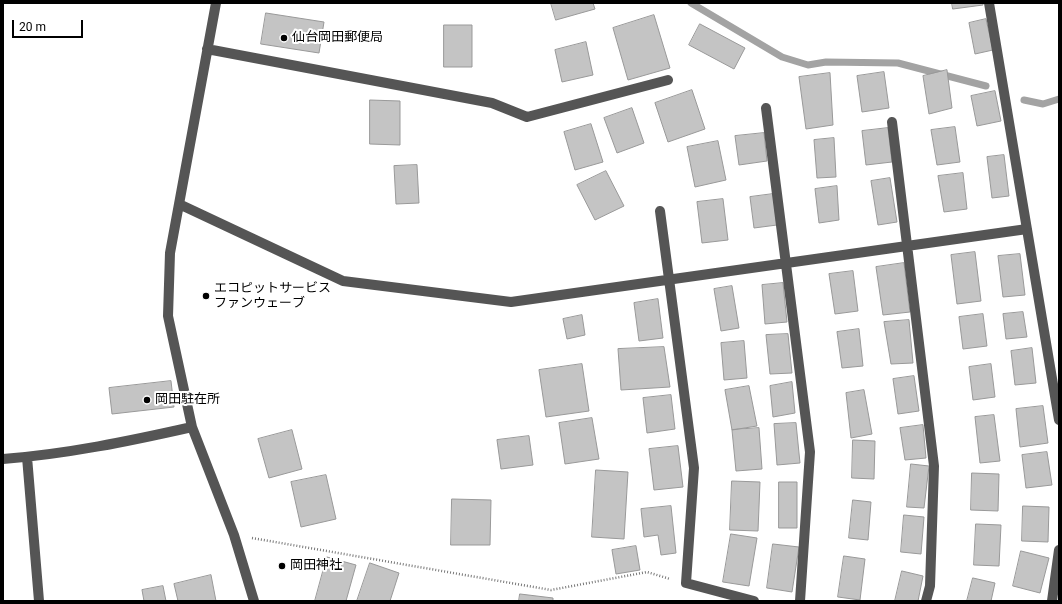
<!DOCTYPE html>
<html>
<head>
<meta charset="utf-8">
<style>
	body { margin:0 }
	#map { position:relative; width:1062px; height:604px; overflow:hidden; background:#fff; font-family:Roboto,sans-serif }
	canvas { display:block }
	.frame { position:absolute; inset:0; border:4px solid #000; pointer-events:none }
	.scale { position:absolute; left:12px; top:20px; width:71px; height:18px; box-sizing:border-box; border:2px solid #000; border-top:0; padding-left:5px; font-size:12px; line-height:14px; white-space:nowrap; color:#000; -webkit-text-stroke:3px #fff; paint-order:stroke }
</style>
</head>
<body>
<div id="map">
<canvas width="1062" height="604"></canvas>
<div class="frame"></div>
<div class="scale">20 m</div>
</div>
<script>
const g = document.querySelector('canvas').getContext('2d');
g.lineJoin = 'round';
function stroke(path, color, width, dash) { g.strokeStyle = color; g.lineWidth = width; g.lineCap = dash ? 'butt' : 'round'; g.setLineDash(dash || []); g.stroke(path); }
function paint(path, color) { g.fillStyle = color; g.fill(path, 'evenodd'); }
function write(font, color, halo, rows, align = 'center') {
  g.font = font + ' Roboto,"Noto Sans JP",sans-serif'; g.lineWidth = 4; g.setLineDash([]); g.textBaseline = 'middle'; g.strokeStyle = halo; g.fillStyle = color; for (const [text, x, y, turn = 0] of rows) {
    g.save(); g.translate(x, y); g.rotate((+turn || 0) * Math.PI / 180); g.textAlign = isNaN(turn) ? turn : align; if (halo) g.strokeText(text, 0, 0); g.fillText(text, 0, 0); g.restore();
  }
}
const stream = new Path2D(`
	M691,3L782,57L808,65L826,62L898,63L986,86
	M1024,100L1043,104L1059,99`);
const building = new Path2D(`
	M551,3H593L595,9L556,20Z
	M952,3H983V5L953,9Z
	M266,13L324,22L319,53L261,44Z
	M654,15L670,68L628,80L613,28Z
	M986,19L993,50L975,54L969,23Z
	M700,24L745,48L734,69L689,45Z
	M444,25H472V67H444Z
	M586,42L593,75L562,82L555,50Z
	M947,70L952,108L929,114L923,76Z
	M884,72L889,108L862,112L857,76Z
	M830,73L833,125L806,129L799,77Z
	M692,90L705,129L668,142L655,103Z
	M995,91L1001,121L977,126L971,96Z
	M370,100L400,101V145L370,144Z
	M632,108L644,143L617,153L604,118Z
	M591,124L603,162L575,170L564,132Z
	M955,127L960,162L937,165L931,130Z
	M888,128L892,162L866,165L862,131Z
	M764,133L767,161L739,165L735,136Z
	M834,138L836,177L817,178L814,140Z
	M718,141L726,180L695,187L687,147Z
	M1004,155L1009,196L992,198L987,157Z
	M417,165L419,203L396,204L394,166Z
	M606,171L624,206L595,220L577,185Z
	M963,173L967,209L944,212L938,176Z
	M890,178L897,222L878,225L871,181Z
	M837,186L839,220L819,223L815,189Z
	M773,194L777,225L754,228L750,197Z
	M723,199L728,240L702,243L697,202Z
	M975,252L981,301L957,304L951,255Z
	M1020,254L1025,295L1003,297L998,256Z
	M904,263L910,312L883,315L876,267Z
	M853,271L858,311L835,314L829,274Z
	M783,283L787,322L765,324L762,285Z
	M732,286L739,328L721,331L714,289Z
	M658,299L663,338L639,341L634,303Z
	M1023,312L1027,337L1006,339L1003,314Z
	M983,314L987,346L963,349L959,317Z
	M582,315L585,335L567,339L563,319Z
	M909,320L913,363L891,364L884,322Z
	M859,329L863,366L842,368L837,332Z
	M788,334L792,373L770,374L766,335Z
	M744,341L747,378L724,380L721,343Z
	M664,347L670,387L621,390L618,349Z
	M1032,348L1036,383L1015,385L1011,351Z
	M582,364L589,411L546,417L539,370Z
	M991,364L995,397L973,400L969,367Z
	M914,376L919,411L898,414L893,379Z
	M171,381L174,407L112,414L109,388Z
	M792,382L795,413L773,417L770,386Z
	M749,386L757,426L732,430L725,390Z
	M864,390L872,434L851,438L846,393Z
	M671,395L675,429L647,433L643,398Z
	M1043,406L1048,443L1020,447L1016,409Z
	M994,415L1000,461L980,463L975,417Z
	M592,418L599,459L565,464L559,423Z
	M796,423L800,463L777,465L774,424Z
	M923,425L926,458L905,460L900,428Z
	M759,428L762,469L736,471L732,430Z
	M292,430L302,469L269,478L258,439Z
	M529,436L533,465L501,469L497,440Z
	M853,440L875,441L874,479L852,478Z
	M678,446L683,487L654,490L649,449Z
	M1047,452L1052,485L1026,488L1022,455Z
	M911,464L929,466L924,508L907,507Z
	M596,470L628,472L624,539L592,537Z
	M972,473L999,474L998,511L971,510Z
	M326,475L336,519L301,527L291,482Z
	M732,481L760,482L758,531L730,530Z
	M779,482H797V528H779Z
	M452,499L491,500L490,545H451Z
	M853,500L871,502L868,540L849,538Z
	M671,506L676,553L661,555L658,535L644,537L641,509Z
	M1023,506L1049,507L1048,542L1022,541Z
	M904,515L924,517L921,554L901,552Z
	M976,524L1001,525L999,566L974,565Z
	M731,534L757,538L749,586L723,582Z
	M773,544L799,547L792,592L767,588Z
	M636,546L640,570L616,574L612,550Z
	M1021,551L1049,558L1040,593L1013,586Z
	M844,556L865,559L860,600L838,597Z
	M327,557L356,565L346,601H315Z
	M370,563L399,573L390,601H357Z
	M902,571L923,576L918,601H895Z
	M211,575L216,601H178L174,584Z
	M973,578L995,583L991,601H967Z
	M163,586L166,601H144L142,590Z
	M520,594L553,598V601H519Z`);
const path = new Path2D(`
	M252,538L551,590L647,572L670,579`);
const minor = new Path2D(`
	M216,3L170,253L168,316L192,427L234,535L254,601
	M989,3L1059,420
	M207,49L492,103L527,117L668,80
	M766,108L810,452L800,601
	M892,122L934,466L930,586L926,601
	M179,204L343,281L511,302L1027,229
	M660,211L694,468L686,583L754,601
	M27,457L39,601
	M3,459C67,454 130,441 192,427
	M1052,601L1059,550`);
const markers = [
	[284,38,4,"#000"],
	[206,296,4,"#000"],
	[147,400,4,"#000"],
	[282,566,4,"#000"]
];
const poiNames = [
	["仙台岡田郵便局",292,38],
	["エコピットサービス",214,289],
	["ファンウェーブ",214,304],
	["岡田駐在所",155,400],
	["岡田神社",290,566]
];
stroke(stream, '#a3a3a3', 7);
paint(building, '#c4c4c4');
stroke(building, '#999', 1);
stroke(path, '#777', 2.5, [1, 2]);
stroke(minor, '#555', 10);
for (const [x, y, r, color] of markers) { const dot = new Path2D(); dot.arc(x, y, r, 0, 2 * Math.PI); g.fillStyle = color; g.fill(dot); stroke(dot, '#fff', 1.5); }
write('13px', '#000', '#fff', poiNames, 'left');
</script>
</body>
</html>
